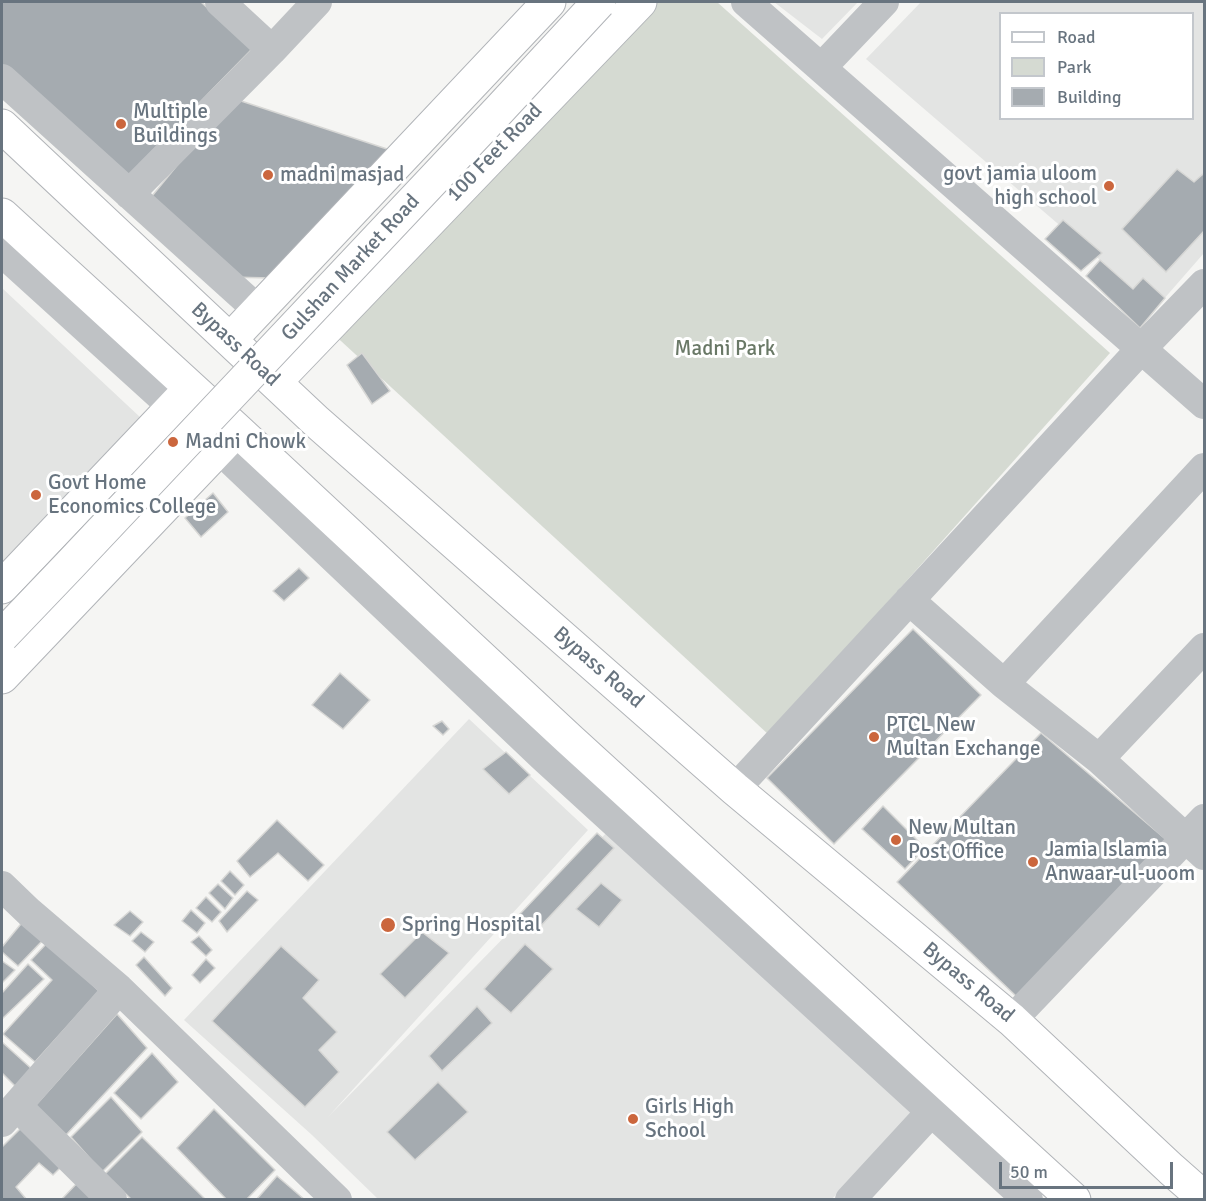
<!DOCTYPE html>
<html>
<head>
<meta charset="utf-8">
<style>
	body { margin:0 }
	#map { position:relative; width:1206px; height:1201px; overflow:hidden; background:#f5f5f3; font-family:Signika,sans-serif }
	canvas { display:block }
	.frame { position:absolute; inset:0; border:3px solid #68747f; pointer-events:none }
	.legend { position:absolute; left:999px; top:12px; width:195px; height:108px; box-sizing:border-box; background:#fff; border:2px solid #c3c7cc; margin:0; padding:8px 10px; list-style:none; font-size:18px; color:#68747f }
	.legend li { display:flex; align-items:center; gap:12px; height:30px }
	.legend b { width:30px; border:2px solid #c3c7cc }
	.scale { position:absolute; left:999px; top:1162px; width:174px; height:27px; box-sizing:border-box; border:3px solid #68747f; border-top:0; padding-left:8px; font-size:18px; line-height:21px; white-space:nowrap; color:#68747f; -webkit-text-stroke:4px #fff; paint-order:stroke }
</style>
</head>
<body>
<div id="map">
<canvas width="1206" height="1201"></canvas>
<div class="frame"></div>
<ul class="legend">
<li><b style="height:8px;background:#fff"></b>Road</li>
<li><b style="height:16px;background:#d5dad2"></b>Park</li>
<li><b style="height:16px;background:#a5abb0"></b>Building</li>
</ul>
<div class="scale">50 m</div>
</div>
<script>
const g = document.querySelector('canvas').getContext('2d');
g.lineJoin = 'round';
function paint(path, color) { g.fillStyle = color; g.fill(path, 'evenodd'); }
function stroke(path, color, width, dash) { g.strokeStyle = color; g.lineWidth = width; g.lineCap = dash ? 'butt' : 'round'; g.setLineDash(dash || []); g.stroke(path); }
function write(font, color, halo, rows, align = 'center') {
  g.font = font + ' Signika,sans-serif'; g.lineWidth = 6; g.setLineDash([]); g.textBaseline = 'middle'; g.strokeStyle = halo; g.fillStyle = color; for (const [text, x, y, turn = 0] of rows) {
    g.save(); g.translate(x, y); g.rotate((+turn || 0) * Math.PI / 180); g.textAlign = isNaN(turn) ? turn : align; if (halo) g.strokeText(text, 0, 0); g.fillText(text, 0, 0); g.restore();
  }
}
const built = new Path2D(`
	M774,2H858L822,39Z
	M921,2H1204V253L1156,308L866,59ZM1000,14H1192V118H1000Z
	M2,288L141,418L2,571Z
	M469,719L588,830L328,1117L620,819L922,1102L832,1199H378L312,1135L184,1020Z`);
const green = new Path2D(`
	M644,2H717L1110,353L769,735L329,330Z`);
const building = new Path2D(`
	M2,2H201L252,49L124,180L2,68Z
	M232,98L390,150L272,278L228,277L148,201Z
	M1177,169L1194,182L1203,174L1204,176V231L1166,272L1122,229Z
	M1063,220L1102,253L1081,271L1045,239Z
	M1100,260L1133,289L1143,278L1165,298L1140,328L1086,276Z
	M362,353L390,391L372,404L347,365Z
	M213,493L228,512L201,537L185,518Z
	M299,568L309,578L284,601L273,591Z
	M913,629L981,695L834,844L767,778Z
	M340,673L370,700L343,729L312,705Z
	M442,721L449,729L443,735L433,726Z
	M1041,733L1169,842L1018,998L897,882Z
	M506,752L530,775L509,794L483,769Z
	M883,806L925,848L905,869L862,829Z
	M277,820L324,865L308,881L278,853L250,877L237,861Z
	M597,833L614,848L537,930L519,915Z
	M230,871L244,885L235,895L221,881Z
	M601,883L622,900L599,927L576,909Z
	M218,884L233,898L225,909L209,893Z
	M247,891L258,900L227,932L219,921Z
	M206,897L221,912L212,922L196,908Z
	M191,910L205,923L197,933L182,921Z
	M130,911L143,922L130,936L114,925Z
	M25,919L44,939L18,966L2,952V947Z
	M141,932L154,942L145,952L132,941Z
	M422,932L449,953L405,998L380,974Z
	M199,936L212,950L206,956L191,942Z
	M48,942L99,991L35,1062L3,1034L52,980L31,960Z
	M525,944L553,969L511,1013L484,989Z
	M281,946L319,980L303,998L337,1032L319,1050L339,1072L305,1107L212,1021Z
	M144,957L172,988L165,996L136,965Z
	M206,959L215,968L200,983L192,975Z
	M2,961L15,970L2,983Z
	M28,964L44,979L2,1019V993Z
	M477,1006L492,1023L442,1071L429,1056Z
	M117,1014L147,1048L66,1135L35,1106Z
	M2,1042L33,1070L16,1087L2,1073Z
	M152,1053L178,1082L141,1119L114,1093Z
	M438,1082L468,1112L415,1160L387,1132Z
	M111,1097L142,1132L102,1172L71,1137Z
	M214,1109L275,1170L246,1200H227L177,1148Z
	M24,1125L66,1162L53,1175L39,1163L16,1187L27,1200H2V1147Z
	M142,1137L206,1200H132L105,1174Z
	M277,1176L305,1200H256Z
	M80,1180L98,1192L90,1200H61Z`);
const minor = new Path2D(`
	M220,2L272,50
	M746,2L1204,404
	M822,67L884,2
	M2,79L258,310
	M129,194L272,50L317,2
	M2,252L219,449L543,757L1028,1200
	M909,600L1004,684L1099,759L1204,855
	M1004,684L1204,468
	M1099,759L1204,648
	M735,789L1142,348L1204,284
	M2,886L29,912L119,989L337,1200
	M1012,1020L1204,819
	M17,1106L112,1200
	M2,1122L119,989
	M850,1200L932,1111`);
const major = new Path2D(`
	M2,126L317,422L735,789L1012,1020L1171,1169L1204,1198
	M2,215L237,430L569,739L1074,1200
	M230,340L549,2
	M275,382L640,2
	M2,587L191,388
	M2,677L237,430`);
const majorBridge = new Path2D(`
	M2,636L69,566L499,110L599,2`);
const markers = [
	[121,124,6,"#cb663d"],
	[268,175,6,"#cb663d"],
	[1109,186,6,"#cb663d"],
	[173,442,6,"#cb663d"],
	[36,495,6,"#cb663d"],
	[874,737,6,"#cb663d"],
	[896,840,6,"#cb663d"],
	[1033,862,6,"#cb663d"],
	[388,925,8,"#cb663d"],
	[633,1119,6,"#cb663d"]
];
const poiNames = [
	["Multiple",133,112],
	["Buildings",133,136],
	["govt jamia uloom",1097,174,"right"],
	["high school",1097,198,"right"],
	["madni masjad",280,175],
	["Madni Chowk",185,442],
	["Govt Home",48,483],
	["Economics College",48,507],
	["PTCL New",886,725],
	["Multan Exchange",886,749],
	["New Multan",908,828],
	["Post Office",908,852],
	["Jamia Islamia",1045,850],
	["Anwaar-ul-uoom",1045,874],
	["Spring Hospital",402,925],
	["Girls High",645,1107],
	["School",645,1131]
];
const streetNames = [
	["100 Feet Road",495,153,-46],
	["Gulshan Market Road",351,268,-47],
	["Bypass Road",235,345,43],
	["Bypass Road",598,668,41],
	["Bypass Road",968,983,40]
];
const parkNames = [
	["Madni Park",725,349]
];
paint(built, '#e3e4e3');
paint(green, '#d5dad2');
paint(building, '#a5abb0');
stroke(building, '#d7d7d5', 1.5);
stroke(major, '#b1b4b8', 35);
stroke(minor, '#bfc2c5', 30);
stroke(major, '#fff', 33);
stroke(majorBridge, '#b1b4b8', 35, []);
stroke(majorBridge, '#fff', 33);
for (const [x, y, r, color] of markers) { const dot = new Path2D(); dot.arc(x, y, r, 0, 2 * Math.PI); g.fillStyle = color; g.fill(dot); stroke(dot, '#fff', 2); }
write('21px', '#68747f', '#fff', poiNames, 'left');
write('21px', '#68747f', '#fff', streetNames);
write('21px', '#697866', '#fff', parkNames);
</script>
</body>
</html>
